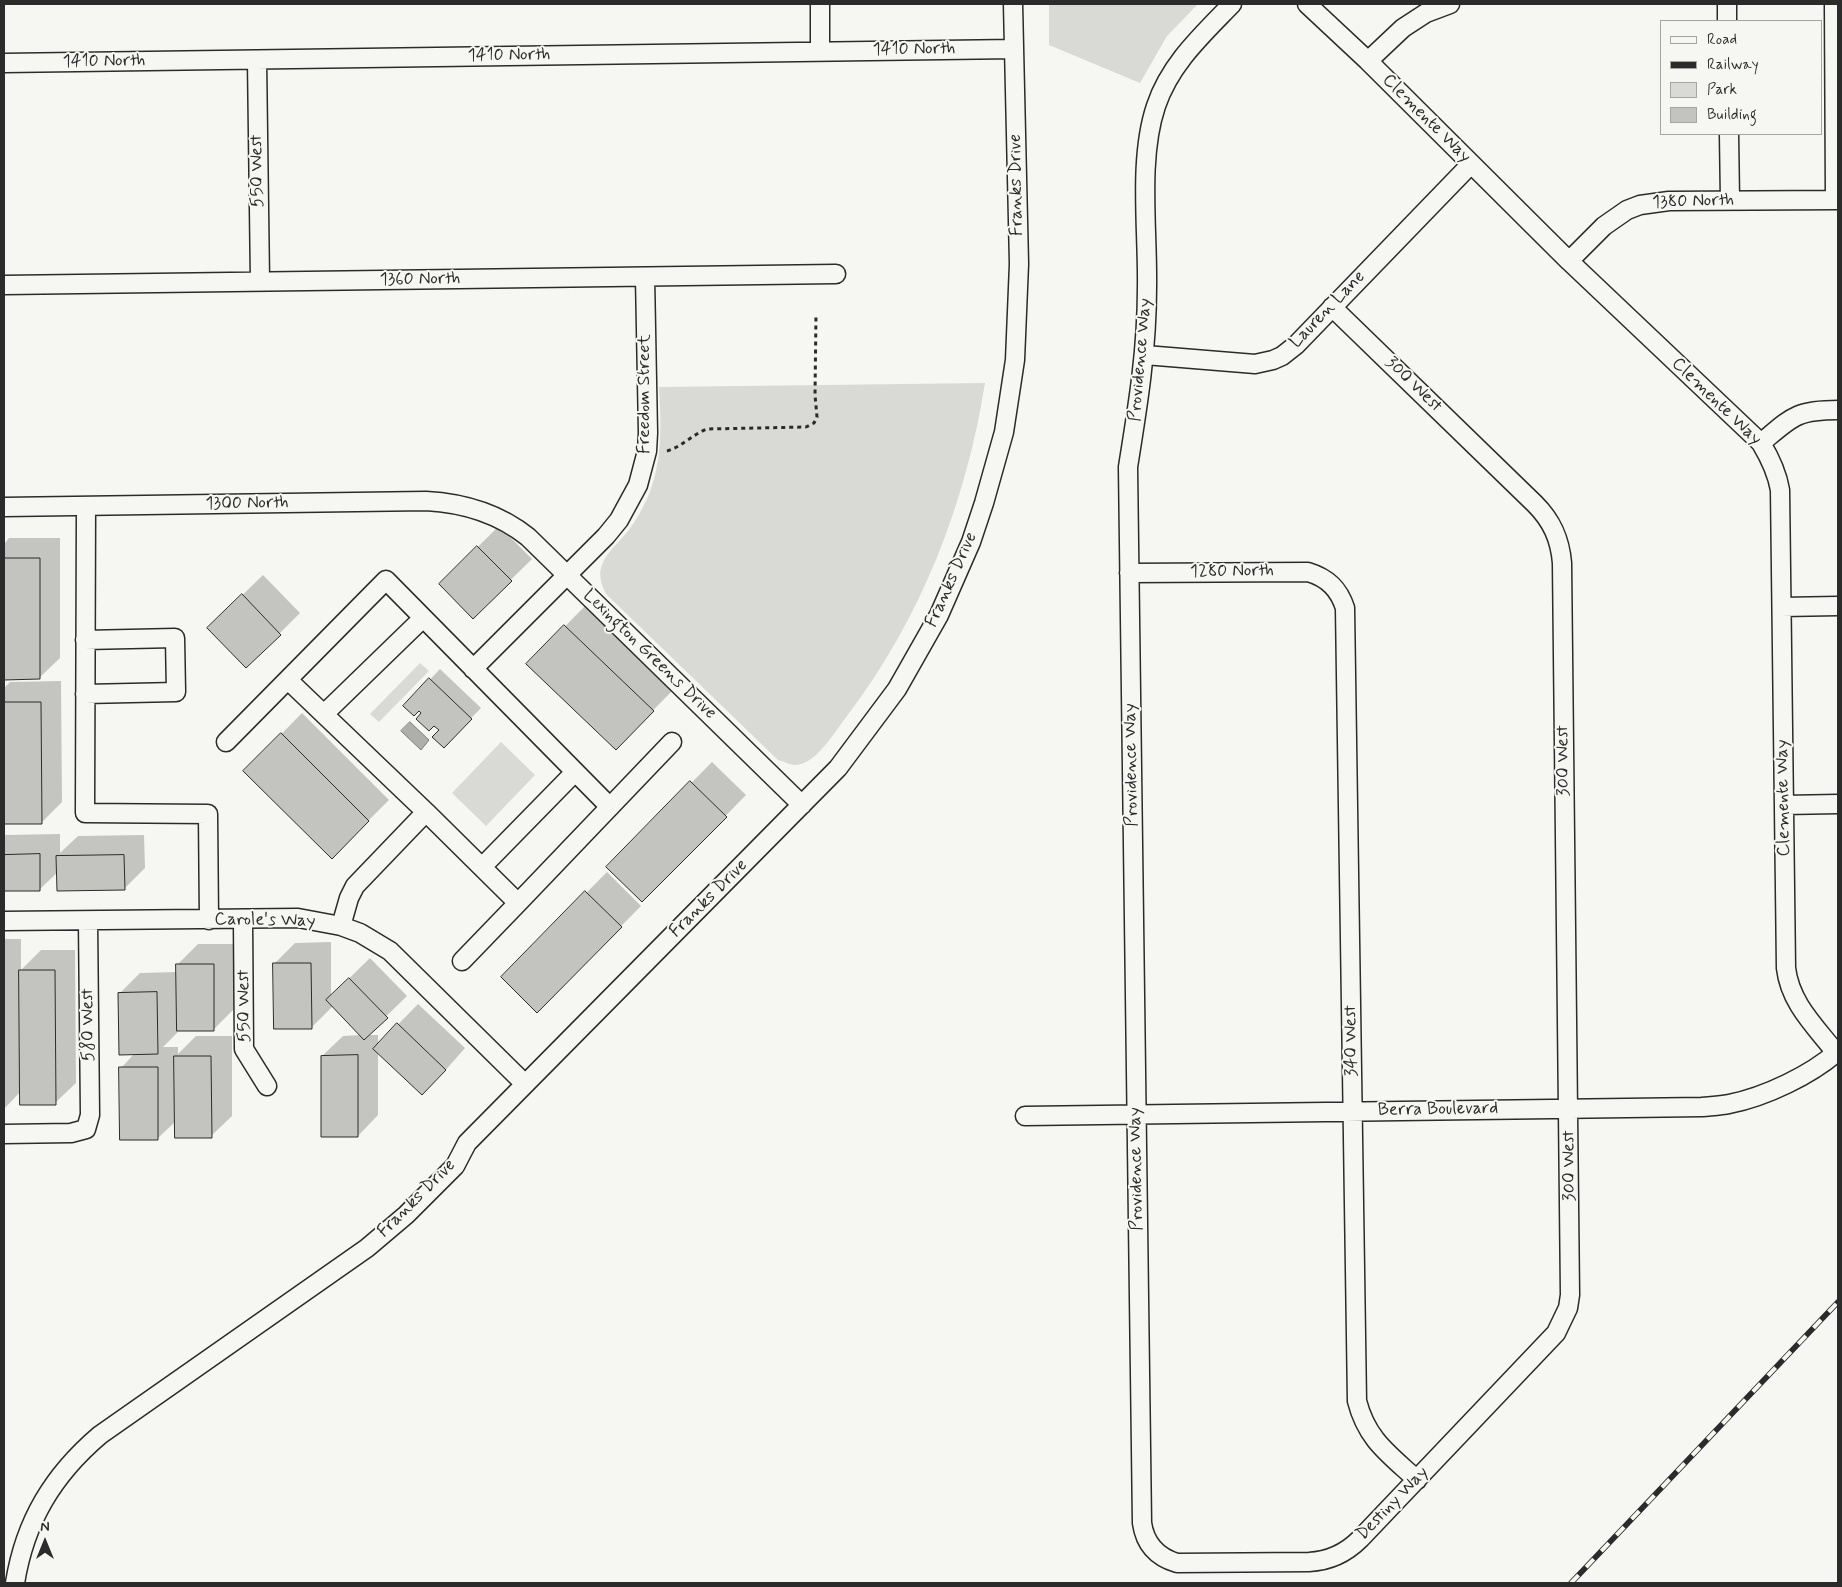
<!DOCTYPE html>
<html>
<head>
<meta charset="utf-8">
<style>
	body { margin:0 }
	#map { position:relative; width:1842px; height:1587px; overflow:hidden; background:#f6f6f2; font-family:Mynerve,sans-serif }
	canvas { display:block }
	.frame { position:absolute; inset:0; border:5px solid #2b2b2b; pointer-events:none }
	.legend { position:absolute; left:1660px; top:20px; width:162px; height:115px; box-sizing:border-box; background:#f6f6f2; border:1px solid #a5a5a2; margin:0; padding:6px 9px; list-style:none; font-size:15px; color:#2b2b2b }
	.legend li { display:flex; align-items:center; gap:10px; height:25px }
	.legend b { width:25px; border:1px solid #a5a5a2 }
	.north { position:absolute; left:20px; top:1517px; width:50px; height:50px; -webkit-text-stroke:4px #f6f6f2; paint-order:stroke; rotate:0deg; font-size:14px; font-weight:700; line-height:20px; text-align:center; color:#2b2b2b }
	.north::after { content:''; display:block; margin:auto; width:18px; height:22px; background:#2b2b2b; clip-path:polygon(50% 0,100% 100%,50% 72%,0 100%) }
</style>
</head>
<body>
<div id="map">
<canvas width="1842" height="1587"></canvas>
<div class="frame"></div>
<ul class="legend">
<li><b style="height:6px;background:#f6f6f2"></b>Road</li>
<li><b style="height:6px;background:#2b2b2b"></b>Railway</li>
<li><b style="height:14px;background:#d9d9d5"></b>Park</li>
<li><b style="height:14px;background:#c3c3c0"></b>Building</li>
</ul>
<div class="north">N</div>
</div>
<script>
const g = document.querySelector('canvas').getContext('2d');
g.lineJoin = 'round';
function paint(path, color) { g.fillStyle = color; g.fill(path, 'evenodd'); }
function stroke(path, color, width, dash) { g.strokeStyle = color; g.lineWidth = width; g.lineCap = dash ? 'butt' : 'round'; g.setLineDash(dash || []); g.stroke(path); }
function write(font, color, halo, rows, align = 'center') {
  g.font = font + ' Mynerve,sans-serif'; g.lineWidth = 4; g.setLineDash([]); g.textBaseline = 'middle'; g.strokeStyle = halo; g.fillStyle = color; for (const [text, x, y, turn = 0] of rows) {
    g.save(); g.translate(x, y); g.rotate((+turn || 0) * Math.PI / 180); g.textAlign = isNaN(turn) ? turn : align; if (halo) g.strokeText(text, 0, 0); g.fillText(text, 0, 0); g.restore();
  }
}
const green = new Path2D(`
	M1049,4H1198L1167,36L1140,83L1049,45Z
	M985,383C966,503 921,619 847,716C835,731 815,767 793,765C788,764 783,761 778,760L606,594C590,564 611,552 628,531C636,521 644,506 649,494C663,459 661,423 659,387Z
	M420,663L429,671L379,722L370,714Z
	M501,742L535,775L486,826L452,793Z`);
const water = new Path2D(`
	M410,722L429,740L421,750L401,731Z`);
const shadow = new Path2D(`
	M499,526L532,559L473,617L440,584Z
	M9,538H60V658L39,678H4V544Z
	M263,575L300,613L246,667L229,608Z
	M586,605L673,690L616,748L528,664Z
	M440,669L481,708L444,746L440,730L419,709L405,706Z
	M61,681L62,802L41,823H4V688L10,682Z
	M302,713L389,800L332,857L245,771Z
	M712,762L746,795L642,901L608,867Z
	M60,834V853L78,836L144,835L145,868L124,889L58,872L40,889H4V835Z
	M607,872L641,906L537,1011L503,977Z
	M4,939H21V970L41,950H75L76,1083L55,1103L21,1091L4,1109Z
	M331,942V996L370,958L407,996L367,1035H378V1045L418,1004L465,1048L443,1073L378,1052V1115L358,1136L322,1056L343,1036L361,1035L332,1005V1007L311,1028L274,964L295,943Z
	M198,944H234V1009L214,1029L178,1030V1032L163,1047H178V1054L196,1036H232V1116L211,1136L176,1121L157,1139L121,1068L135,1053L120,993L140,973L177,972V965Z`);
const building = new Path2D(`
	M477,546L512,581L473,619L439,584Z
	M4,558H40V679L4,680Z
	M242,594L281,635L246,668L207,628Z
	M564,625L654,711L616,750L526,664Z
	M429,678L472,719L444,748L432,737L439,730L434,726L429,731L416,719L421,713L419,711L414,716L403,706Z
	M4,702H41L42,824H4Z
	M281,733L369,821L332,859L243,771Z
	M690,781L727,817L642,902L606,867Z
	M40,854V891H4V855Z
	M124,855L125,890L57,891L56,856Z
	M585,891L622,927L537,1013L501,977Z
	M273,963H311L312,1029H274Z
	M176,964H214V1031H177Z
	M19,970H55L56,1105H20Z
	M349,978L388,1018L364,1040L326,1000Z
	M157,992L158,1054L119,1055L118,993Z
	M397,1023L446,1070L422,1095L373,1049Z
	M358,1055V1137H321V1056Z
	M174,1056H211L212,1138H175Z
	M119,1067H158V1140H120Z`);
const path = new Path2D(`
	M667,451C681,447 692,435 707,429L806,427L814,423L817,417L815,395L816,314`);
const minor = new Path2D(`
	M820,4V51
	M1232,4C1202,35 1170,64 1156,106C1138,159 1148,230 1147,287C1147,350 1138,405 1128,467L1142,1523C1145,1544 1157,1557 1177,1563L1309,1562C1329,1561 1345,1554 1360,1539L1556,1333L1568,1308L1570,1295L1562,563C1560,539 1552,521 1535,504L1332,307
	M1307,4L1368,61L1569,261L1761,443C1770,458 1777,472 1780,490L1786,968C1790,1003 1815,1026 1836,1053
	M1727,4V21
	M1834,4L1835,200
	M257,60L260,281
	M1368,61L1403,28L1426,13L1450,4
	M4,63L1014,49
	M1729,134L1730,200
	M1569,261L1604,226L1627,210L1640,205L1669,201L1838,200
	M4,285L836,274
	M1145,355L1255,364L1273,360L1282,356L1296,345L1471,164
	M1761,443C1792,417 1796,410 1838,410
	M86,506L85,813L208,814L209,920
	M4,507L426,501C464,503 498,513 528,537L802,805
	M1129,573L1308,572C1328,578 1339,589 1345,608L1357,1401C1367,1440 1389,1454 1417,1480
	M1782,607L1838,606
	M473,669L606,536L619,520L638,485L647,451L648,433L645,277
	M288,680L426,812
	M85,694L176,692L175,638L85,640
	M324,714L423,618
	M226,742L386,580L610,807
	M1784,805L1838,804
	M482,867L575,772
	M518,903L672,742
	M243,920L244,1049L267,1086
	M4,921L298,918L341,926L360,933L390,951L525,1084
	M341,926L349,898L355,886L426,812L518,903L462,961
	M1025,1116L1702,1107C1711,1106 1720,1106 1729,1104C1765,1097 1811,1075 1838,1051
	M4,1134L71,1133L86,1129L90,1115L88,921
	M15,1583C25,1521 53,1475 100,1435L367,1248L406,1215L455,1166L467,1143L838,768L897,689L939,615L971,542L984,503L1004,432L1015,360L1019,264L1013,4`);
const rail = new Path2D(`
	M1571,1583L1838,1302`);
const streetNames = [
	["1410 North",914,50,-1],
	["1410 North",509,56,-1],
	["1410 North",104,62,-1],
	["Clemente Way",1426,119,45],
	["550 West",258,171,-91],
	["Franks Drive",1017,185,-91],
	["1380 North",1693,202,-2],
	["1360 North",420,280,-1],
	["Lauren Lane",1328,310,-46],
	["Providence Way",1141,360,-85],
	["300 West",1413,385,44],
	["Freedom Street",645,394,-90],
	["Clemente Way",1716,402,44],
	["1300 North",247,504,-1],
	["1280 North",1232,572,-1],
	["Franks Drive",952,580,-66],
	["Lexington Greens Drive",649,655,44],
	["300 West",1564,761,-91],
	["Providence Way",1132,765,-91],
	["Clemente Way",1784,798,-91],
	["Franks Drive",709,899,-45],
	["Carole's Way",265,921,1],
	["550 West",245,1006,-91],
	["580 West",89,1025,-91],
	["340 West",1352,1041,-91],
	["Berra Boulevard",1438,1110,-1],
	["300 West",1570,1166,-91],
	["Providence Way",1137,1169,-91],
	["Franks Drive",417,1199,-45],
	["Destiny Way",1393,1504,-46]
];
paint(green, '#d9d9d5');
paint(water, '#aeaeab');
stroke(water, '#7a7a78', 1);
paint(shadow, '#0003');
paint(building, '#c3c3c0');
stroke(building, '#2b2b2b', 1);
stroke(minor, '#2b2b2b', 21);
stroke(path, '#2b2b2b', 3, [4, 4]);
stroke(minor, '#f6f6f2', 18);
stroke(rail, '#2b2b2b', 5.5);
stroke(rail, '#f6f6f2', 4, [11]);
write('18px', '#2b2b2b', '#f6f6f2', streetNames);
</script>
</body>
</html>
